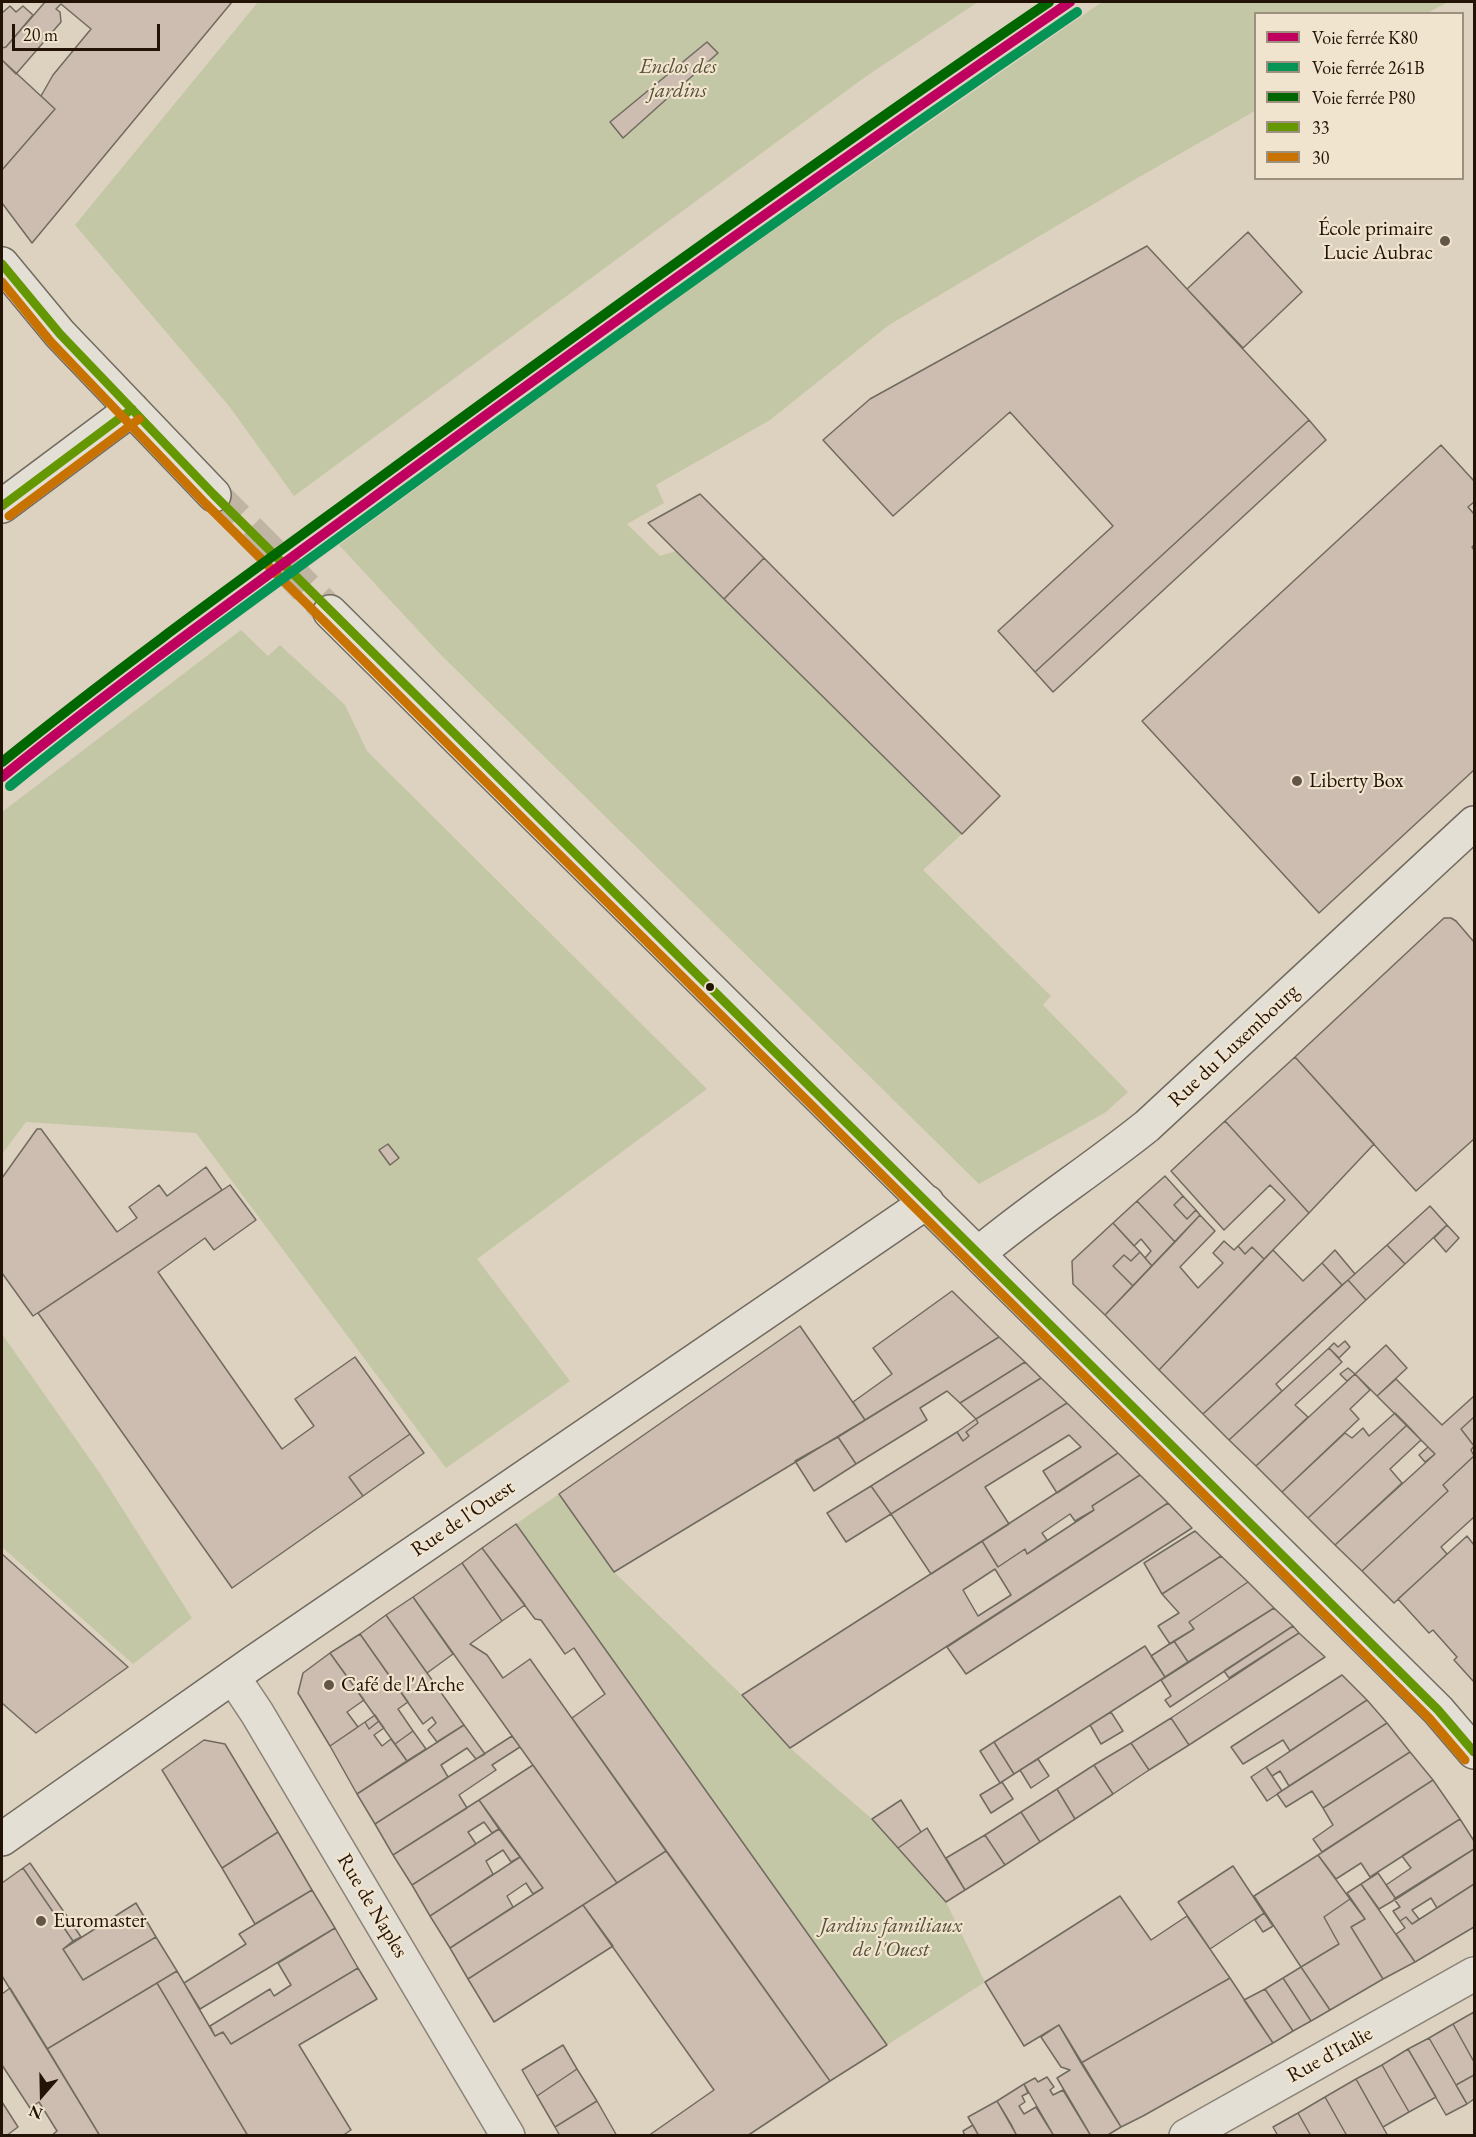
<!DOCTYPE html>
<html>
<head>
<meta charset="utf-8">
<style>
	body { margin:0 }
	#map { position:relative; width:1476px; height:2137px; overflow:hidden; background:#dcd2bf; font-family:"EB Garamond",serif }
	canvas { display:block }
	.frame { position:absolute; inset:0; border:3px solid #231307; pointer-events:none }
	.legend { position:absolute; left:1254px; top:12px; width:210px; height:168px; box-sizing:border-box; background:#f0e4ce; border:2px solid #9e907e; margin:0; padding:8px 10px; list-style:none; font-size:18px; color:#231307 }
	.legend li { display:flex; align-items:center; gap:12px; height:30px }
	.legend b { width:30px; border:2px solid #9e907e }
	.north { position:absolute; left:12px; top:2065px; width:60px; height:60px; -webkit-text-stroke:4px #f0e4ce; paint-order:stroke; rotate:200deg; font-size:16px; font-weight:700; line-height:24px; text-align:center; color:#231307 }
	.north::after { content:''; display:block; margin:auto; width:21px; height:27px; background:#231307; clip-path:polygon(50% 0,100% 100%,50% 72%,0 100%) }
	.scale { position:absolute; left:12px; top:24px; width:148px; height:27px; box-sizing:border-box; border:3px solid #231307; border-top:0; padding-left:8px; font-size:18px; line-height:21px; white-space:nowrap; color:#231307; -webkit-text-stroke:4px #f0e4ce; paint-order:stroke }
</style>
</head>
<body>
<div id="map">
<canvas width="1476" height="2137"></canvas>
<div class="frame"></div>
<ul class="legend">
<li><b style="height:8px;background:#bf005f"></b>Voie ferrée K80</li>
<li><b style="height:8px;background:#069456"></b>Voie ferrée 261B</li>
<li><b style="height:8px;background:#060"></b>Voie ferrée P80</li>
<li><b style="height:8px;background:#659702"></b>33</li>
<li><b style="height:8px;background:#c87202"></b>30</li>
</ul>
<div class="north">N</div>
<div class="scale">20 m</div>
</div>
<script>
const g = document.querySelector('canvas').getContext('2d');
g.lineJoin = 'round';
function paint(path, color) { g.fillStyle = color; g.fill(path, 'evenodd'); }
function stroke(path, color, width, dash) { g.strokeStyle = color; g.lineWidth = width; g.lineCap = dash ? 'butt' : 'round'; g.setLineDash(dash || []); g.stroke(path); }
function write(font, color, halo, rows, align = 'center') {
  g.font = font + ' "EB Garamond",serif'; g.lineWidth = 4.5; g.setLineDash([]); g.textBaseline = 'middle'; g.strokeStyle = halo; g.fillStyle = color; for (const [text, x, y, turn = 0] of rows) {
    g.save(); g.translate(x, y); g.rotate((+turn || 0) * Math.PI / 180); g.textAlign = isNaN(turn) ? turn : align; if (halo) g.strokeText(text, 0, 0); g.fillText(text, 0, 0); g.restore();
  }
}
const green = new Path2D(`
	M258,2H978L868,75L294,496L229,406L75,225Z
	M1102,2H1448L1427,13L1256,14L1255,111L1141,176L889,325L770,420L656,485L664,503L627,524L660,556L676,551L962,834L923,870L1051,996L1043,1005L1128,1092L1106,1112L979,1184L441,655L339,545L676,298Z
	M241,630L268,656L280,645L345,705L367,751L707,1089L477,1259L570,1381L446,1468L196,1133L26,1122L2,1154V812Z
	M2,1334L99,1472L192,1618L133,1664L2,1547Z
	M559,1494L614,1572L742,1695L790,1748L872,1819L946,1902L985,1982L887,2045L516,1524Z`);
const building = new Path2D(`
	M45,2H232L32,243L2,203V170L55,109L41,96L53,75L91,29L61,4L56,9L60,12L61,22L16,74L2,60V48L6,47Z
	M10,6L16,12L23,6L33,15L6,47L2,48V13Z
	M707,42L718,53L623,138L610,122Z
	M2,60L55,109L2,170Z
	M1248,232L1302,292L1243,348L1187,289Z
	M1147,246L1309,420L1035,672L998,631L1113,526L1010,412L893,516L823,440L870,399Z
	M1309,420L1326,440L1053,692L1035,672Z
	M1441,445L1474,481V502L1468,507L1474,514V545L1472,547L1474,550V770L1319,913L1142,721Z
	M700,494L764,558L724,599L648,523Z
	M764,558L1000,796L962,834L724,599Z
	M1444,918H1451L1456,921L1474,942V1139L1416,1191L1295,1057Z
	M1295,1057L1374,1144L1309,1213L1225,1121Z
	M1225,1121L1309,1213L1264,1259L1252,1247L1245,1254L1238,1246L1285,1200L1270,1185L1224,1230L1171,1171Z
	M37,1129H41L117,1232L137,1218L129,1207L159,1185L167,1196L206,1167L222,1190L33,1316L2,1273V1178Z
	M388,1144L399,1158L390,1165L379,1150Z
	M1165,1176L1183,1196L1174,1205L1187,1219L1196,1210L1200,1215L1175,1242L1137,1201Z
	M230,1185L256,1220L214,1250L205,1238L158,1272L282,1449L314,1426L295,1399L355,1357L410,1434L349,1477L363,1496L232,1588L38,1313Z
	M1183,1196L1196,1210L1187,1219L1174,1205Z
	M1137,1201L1175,1242L1152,1266L1145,1258L1151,1251L1141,1239L1134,1246L1113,1223Z
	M1430,1206L1447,1225L1405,1264L1387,1245Z
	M1200,1215L1215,1231L1180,1267L1198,1288L1223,1263L1213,1253L1224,1241L1234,1250L1238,1246L1245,1254L1252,1247L1264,1259L1159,1370L1105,1315Z
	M1113,1223L1140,1252L1131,1261L1124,1255L1113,1266L1133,1286L1105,1315L1073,1284L1072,1261Z
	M1447,1225L1459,1238L1446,1252L1434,1238Z
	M1387,1245L1405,1264L1366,1300L1348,1280Z
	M1273,1250L1303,1281L1322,1263L1342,1285L1203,1414L1159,1370Z
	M1335,1250L1355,1274L1342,1285L1322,1263Z
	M1140,1252L1152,1266L1133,1286L1113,1266L1124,1255L1131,1261Z
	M1348,1280L1366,1300L1276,1384L1282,1391L1229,1440L1203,1414Z
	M952,1291L999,1337L865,1420L853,1402L892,1374L873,1348Z
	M800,1326L865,1420L614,1572L559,1494Z
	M999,1337L1025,1362L960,1403L947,1391L920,1408L927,1420L856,1464L838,1437Z
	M1345,1341L1350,1347L1339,1358L1329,1348L1334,1343L1338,1347Z
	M1386,1345L1407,1368L1377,1396L1355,1374Z
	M1329,1348L1342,1362L1295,1405L1308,1417L1256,1466L1229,1440Z
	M1025,1362L1041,1378L976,1419L960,1403Z
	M1348,1368L1355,1374L1347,1381L1340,1374Z
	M1355,1374L1370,1390L1350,1409L1359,1419L1282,1492L1256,1466Z
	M1041,1378L1067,1403L891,1514L871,1486L957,1432L963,1441L969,1436L966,1432L978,1423L976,1419Z
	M1396,1379L1442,1425L1474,1396V1417L1461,1429L1474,1446L1471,1450L1474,1456L1443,1485L1448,1491L1362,1571L1335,1545L1435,1454L1377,1396Z
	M1067,1403L1118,1453L1057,1493L1043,1471L1081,1447L1069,1435L985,1487L1009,1524L931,1574L891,1514Z
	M1395,1413L1407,1425L1308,1518L1282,1492L1345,1433L1352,1438L1363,1428L1369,1436Z
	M1474,1417V1446L1461,1429Z
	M976,1419L978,1423L966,1432L969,1436L963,1441L957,1432Z
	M1407,1425L1421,1440L1390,1469L1402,1483L1335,1545L1308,1518Z
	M410,1434L424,1453L363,1496L349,1477Z
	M838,1437L856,1464L814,1491L795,1461Z
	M1428,1447L1435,1454L1425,1462L1419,1455Z
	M1118,1453L1140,1475L1092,1506L1094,1510L1075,1521L1070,1514L1042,1533L1047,1540L1027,1554L1025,1549L998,1567L982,1541Z
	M1474,1456V1517L1441,1547L1447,1554L1394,1603L1362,1571L1448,1491L1443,1485Z
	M1140,1475L1168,1503L790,1748L742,1695L982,1541L998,1567L1025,1549L1027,1554L1094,1510L1092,1506ZM995,1569L1011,1595L978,1616L963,1590Z
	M871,1486L891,1514L846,1542L827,1513Z
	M1168,1503L1192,1528L966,1674L947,1647Z
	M516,1524L887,2045L830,2081L572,1718L605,1694L574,1648L565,1654L541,1620L535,1619L482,1548Z
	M1195,1531L1221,1556L1162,1594L1144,1563Z
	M1467,1536L1474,1545V1682L1454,1660L1457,1657L1433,1630L1429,1633L1398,1599Z
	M482,1548L525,1605L502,1621L462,1563Z
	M2,1554L128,1667L36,1733L2,1703Z
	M1221,1556L1248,1582L1189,1622L1194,1629L1170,1644L1158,1626L1179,1613L1162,1594Z
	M462,1563L502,1621L470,1644L487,1655L503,1678L530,1659L666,1851L617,1883L413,1597Z
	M1248,1582L1274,1608L1188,1662L1174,1641L1194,1629L1189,1622Z
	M413,1597L453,1654L427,1673L386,1615Z
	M1274,1608L1293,1626L1170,1707L1165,1700L1171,1696L1161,1680Z
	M386,1615L464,1725L437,1742L428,1730L436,1723L432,1717L423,1724L360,1634Z
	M1293,1626L1299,1633L1229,1678L1224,1671Z
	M1299,1633L1325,1657L1189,1745L1171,1718Z
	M360,1634L408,1702L398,1709L413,1731L395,1744L330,1653Z
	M1174,1641L1188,1662L1165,1677L1151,1656Z
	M1145,1646L1165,1677L1014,1774L994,1742Z
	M330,1653L364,1700L347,1712L358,1727L330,1746L298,1693L303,1673Z
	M1342,1675L1367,1700L1290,1751L1283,1740L1243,1764L1231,1747Z
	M1367,1700L1387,1723L1289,1786L1280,1771L1272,1776L1266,1767Z
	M1111,1712L1123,1731L1101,1744L1090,1725Z
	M375,1715L379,1721L369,1729L365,1722Z
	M1171,1718L1189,1745L1149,1770L1131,1743Z
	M379,1721L384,1728L374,1735L382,1746L391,1739L407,1761L357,1794L330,1746L365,1722L369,1729Z
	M1387,1723L1410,1752L1323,1808L1312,1791L1286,1807L1277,1794Z
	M464,1725L485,1754L476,1759L467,1748L441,1765L448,1777L375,1824L357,1794Z
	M413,1731L426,1749L407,1761L395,1744Z
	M512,1736L520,1747L492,1765L496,1770L459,1795L467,1808L393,1855L375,1824Z
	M204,1740L225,1744L278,1832L222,1868L162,1770Z
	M994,1742L1014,1774L1000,1783L980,1751Z
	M1131,1743L1149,1770L1113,1794L1094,1765Z
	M1410,1752L1433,1780L1322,1852L1313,1839L1333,1825L1323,1808Z
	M1038,1759L1049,1776L1031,1788L1020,1770Z
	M533,1765L617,1883L468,1979L450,1948L543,1888L479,1800Z
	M1094,1765L1113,1794L1075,1819L1057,1789Z
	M1266,1767L1282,1791L1267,1801L1251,1777Z
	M1433,1780L1460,1819L1370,1877L1361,1863L1336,1879L1318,1855Z
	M1002,1782L1013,1799L991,1813L980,1795Z
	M1057,1789L1075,1819L1040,1842L1021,1812Z
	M479,1800L499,1829L492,1833L484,1822L468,1832L476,1844L412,1885L393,1855Z
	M901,1800L921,1832L898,1848L872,1819Z
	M1021,1812L1040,1842L1005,1865L985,1835Z
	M1460,1819L1474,1841V1849L1396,1899L1386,1885L1411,1868L1402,1856Z
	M927,1828L965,1890L946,1902L898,1848Z
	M499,1829L520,1857L511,1862L503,1850L486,1861L493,1874L430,1916L412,1885Z
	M278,1832L312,1890L255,1924L222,1868Z
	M985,1835L1005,1865L965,1890L946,1858Z
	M1474,1849V1884L1437,1908L1431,1898L1412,1910L1419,1919L1412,1924L1406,1917L1400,1921L1393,1911L1400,1907L1394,1899Z
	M666,1851L830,2081L747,2136H648L714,2090L583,1905Z
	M1318,1855L1350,1899L1324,1917L1339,1944L1301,1967L1254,1896Z
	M520,1857L543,1888L533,1894L526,1883L507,1896L513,1907L450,1948L430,1916Z
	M30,1863L71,1922L81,1937L73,1941L23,1868Z
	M1233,1866L1264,1913L1210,1949L1178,1902Z
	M23,1868L73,1941L63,1949L83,1980L156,1937L177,1971L47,2049L2,1976V1883Z
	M1378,1873L1396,1899L1379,1909L1361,1884Z
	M1361,1884L1415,1962L1383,1979L1351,1927L1365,1919L1347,1893Z
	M1474,1884V1927L1415,1962L1396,1934L1405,1928L1400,1921L1406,1917L1412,1924Z
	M312,1890L335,1928L200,2009L184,1983L246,1944L239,1934Z
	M1120,1896L1151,1940L1187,1916L1230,1978L1081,2063L1059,2025L1024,2046L985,1982Z
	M1350,1899L1365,1919L1351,1927L1383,1979L1330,2010L1301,1967L1339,1944L1324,1917Z
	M136,1903L156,1937L83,1980L63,1949Z
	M583,1905L613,1946L494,2022L468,1979Z
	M1264,1913L1273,1926L1263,1932L1255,1920Z
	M335,1928L358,1968L231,2044L223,2032L215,2036L210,2026L270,1989L274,1996L291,1985L278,1963Z
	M1301,1967L1330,2010L1311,2021L1283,1978Z
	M358,1968L377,1999L299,2045L351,2130L342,2136H248L157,1983L177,1971L215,2036L223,2032L231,2044Z
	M1230,1978L1273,2043L1143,2116L1121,2127L1081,2063Z
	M1283,1978L1311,2021L1293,2031L1265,1989Z
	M157,1983L248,2136H100L47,2049Z
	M10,1988L45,2045L100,2136H51L57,2131L39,2102L30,2108L2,2065V1994Z
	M1265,1989L1293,2031L1273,2043L1244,2000Z
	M1474,2012V2062L1453,2024Z
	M1453,2024L1474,2062V2075L1456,2085L1429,2038Z
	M1059,2025L1121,2127L1106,2136H1091L1057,2078L1070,2070L1061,2067L1041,2037Z
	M1429,2038L1467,2104L1446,2115L1408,2049Z
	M563,2045L577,2069L537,2096L522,2070Z
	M1408,2049L1436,2097L1409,2112L1382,2065Z
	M1382,2065L1409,2112L1383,2127L1356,2079Z
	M577,2069L597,2101L555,2127L537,2096Z
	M1474,2075V2099L1467,2104L1456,2085Z
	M1047,2077L1054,2087L1050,2090L1053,2095L1063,2090L1091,2136H1054L1024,2084L1035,2078L1038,2082Z
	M1356,2079L1371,2106L1388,2136H1347L1325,2097Z
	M1024,2084L1028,2093L1022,2096L1025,2102L1019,2106L1024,2114L1036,2107L1054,2136H1017L997,2101Z
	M1325,2097L1347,2136H1311L1298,2113Z
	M597,2101L617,2136H560L555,2127Z
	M997,2101L1012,2126L1017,2136H979L968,2117Z
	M2,2102L18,2127L6,2136H2Z
	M1298,2113L1311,2136H1278L1273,2127Z
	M973,2125L979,2136H965L963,2131Z`);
const secondaryTunnel = new Path2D(`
	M214,495L330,612`);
const street = new Path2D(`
	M233,1677L257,1713L508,2136
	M1186,2136L1474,1974`);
const secondary = new Path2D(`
	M2,264L60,334L214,495
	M2,506L132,409
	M330,612L1438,1710L1474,1752
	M979,1253C1033,1208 1092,1170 1147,1126L1474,823
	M2,1839L254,1662L927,1202`);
const bus1 = new Path2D(`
	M2,264L60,334L214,495L1438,1710L1474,1752
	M2,506L132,409`);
const bus2 = new Path2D(`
	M2,282L51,342L206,504L1429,1718L1465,1760
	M9,516L139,419`);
const rail1 = new Path2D(`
	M2,777C131,673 266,577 400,478C621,316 844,157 1070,2`);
const rail2 = new Path2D(`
	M10,786C138,682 273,586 407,488C628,326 851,167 1077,12`);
const rail3 = new Path2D(`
	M2,762C128,660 261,565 392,469C609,310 827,153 1049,2`);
const markers = [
	[1445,241,6,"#645647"],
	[1297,781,6,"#645647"],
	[710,987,5,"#231307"],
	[329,1685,6,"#645647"],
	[41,1921,6,"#645647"]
];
const parkNames = [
	["Enclos des",678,67],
	["jardins",678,91],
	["Jardins familiaux",891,1926],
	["de l'Ouest",891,1950]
];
const poiNames = [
	["École primaire",1433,229,"right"],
	["Lucie Aubrac",1433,253,"right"],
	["Liberty Box",1309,781],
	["Café de l'Arche",341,1685],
	["Euromaster",53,1921]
];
const streetNames = [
	["Rue du Luxembourg",1234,1046,-43],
	["Rue de l'Ouest",463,1519,-34],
	["Rue de Naples",372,1906,59],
	["Rue d'Italie",1330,2055,-29]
];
paint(green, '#c4c7a6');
paint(building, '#cdbdb1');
stroke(building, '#716a5f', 1.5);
stroke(secondaryTunnel, '#c0b5a3', 33, [33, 16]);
stroke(street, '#8b8378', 36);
stroke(secondary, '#716a5f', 36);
stroke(street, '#e4dfd5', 33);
stroke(secondary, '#e4dfd5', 33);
stroke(bus1, '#659702', 9);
stroke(bus2, '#c87202', 9);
stroke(rail1, '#bf005f', 10);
stroke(rail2, '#069456', 10);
stroke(rail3, '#060', 10);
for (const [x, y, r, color] of markers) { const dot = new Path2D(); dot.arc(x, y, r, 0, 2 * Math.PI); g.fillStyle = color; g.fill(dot); stroke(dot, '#f0e4ce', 2); }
write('italic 21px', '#544f37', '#f0e4ce', parkNames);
write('21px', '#231307', '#f0e4ce', poiNames, 'left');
write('21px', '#231307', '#f0e4ce', streetNames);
</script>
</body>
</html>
